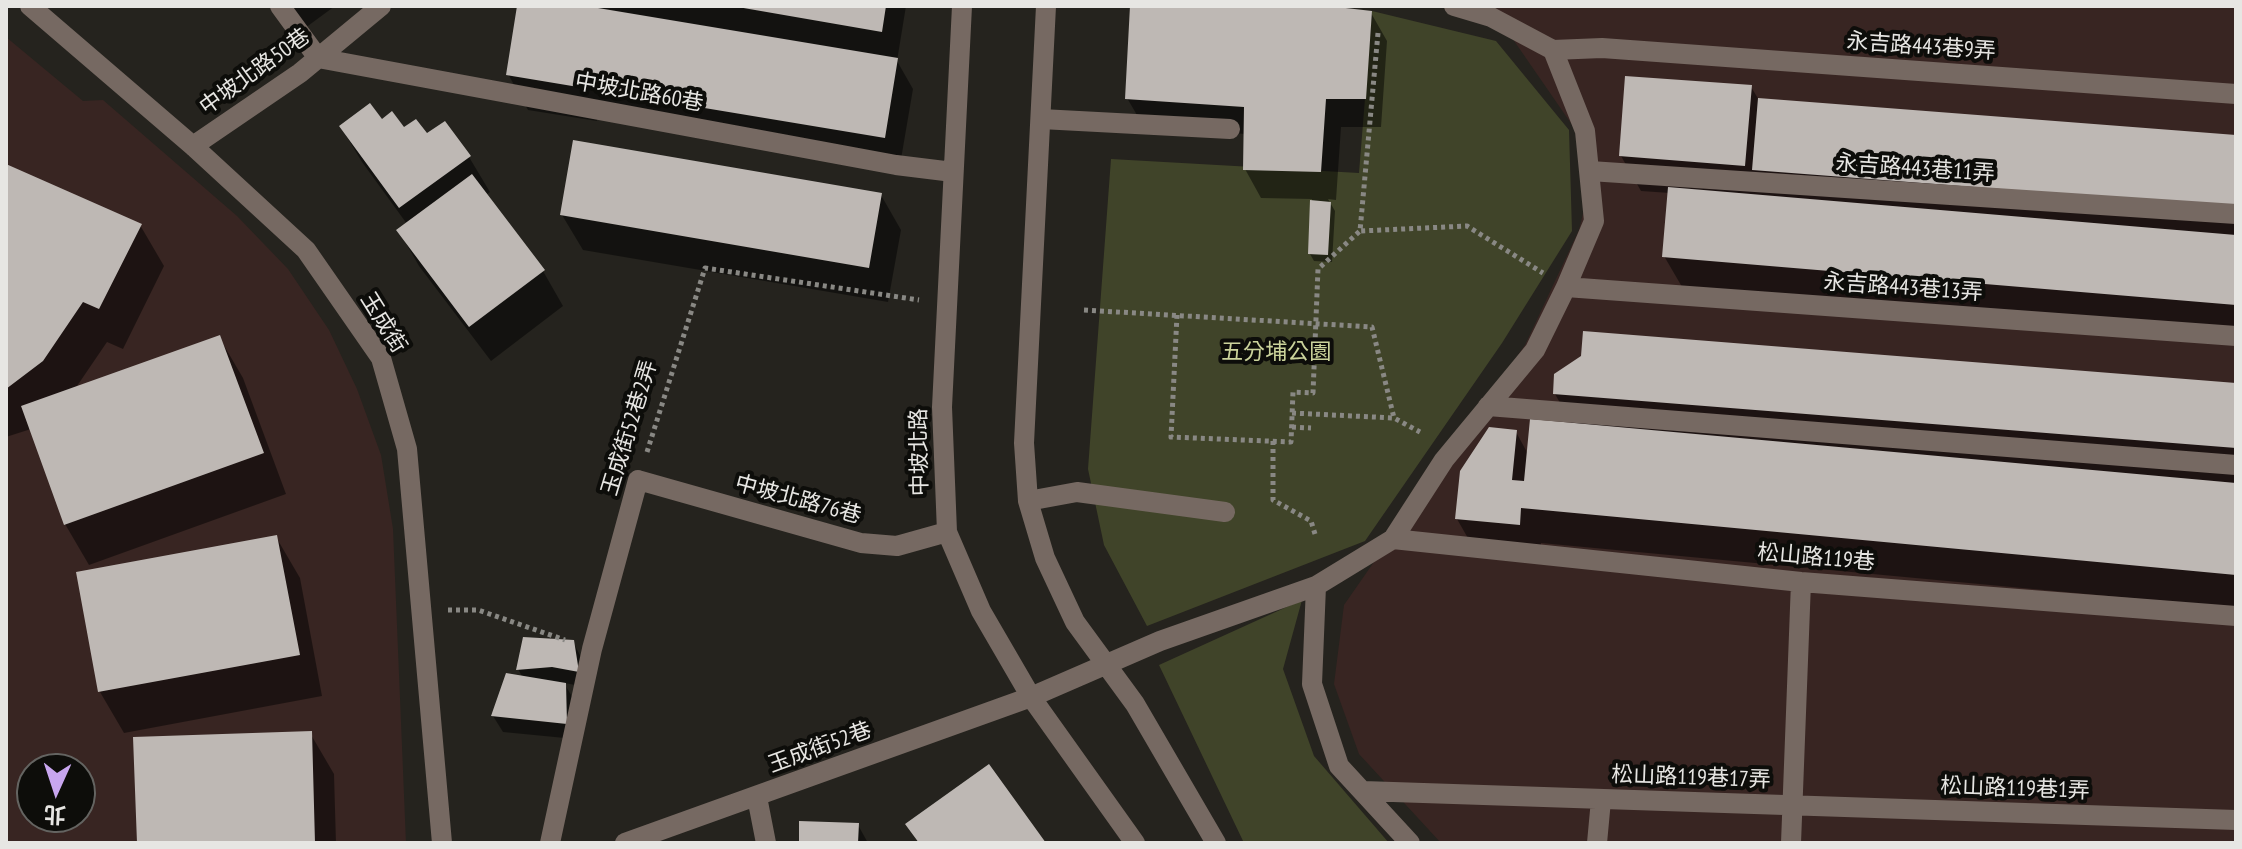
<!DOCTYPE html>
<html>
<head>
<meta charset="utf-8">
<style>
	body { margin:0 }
	#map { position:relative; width:2242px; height:849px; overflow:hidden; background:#25231e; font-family:"PT Sans Narrow","Noto Sans TC",sans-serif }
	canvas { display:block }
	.frame { position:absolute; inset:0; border:8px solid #e7e6e3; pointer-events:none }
	.north { position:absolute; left:16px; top:753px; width:80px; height:80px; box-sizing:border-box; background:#0d0d0a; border:2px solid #646461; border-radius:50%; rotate:183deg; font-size:22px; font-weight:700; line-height:32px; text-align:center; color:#e7e6e3 }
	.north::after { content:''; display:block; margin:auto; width:28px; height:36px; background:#c8a6ef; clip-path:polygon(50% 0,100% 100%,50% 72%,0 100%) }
</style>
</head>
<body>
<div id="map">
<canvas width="2242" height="849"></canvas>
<div class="frame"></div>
<div class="north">北</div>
</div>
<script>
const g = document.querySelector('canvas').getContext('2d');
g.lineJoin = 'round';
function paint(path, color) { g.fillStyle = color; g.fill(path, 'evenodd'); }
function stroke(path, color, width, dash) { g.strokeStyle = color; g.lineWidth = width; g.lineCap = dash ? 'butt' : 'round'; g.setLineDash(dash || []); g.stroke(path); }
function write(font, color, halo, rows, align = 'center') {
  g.font = font + ' "PT Sans Narrow","Noto Sans TC",sans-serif'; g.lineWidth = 8; g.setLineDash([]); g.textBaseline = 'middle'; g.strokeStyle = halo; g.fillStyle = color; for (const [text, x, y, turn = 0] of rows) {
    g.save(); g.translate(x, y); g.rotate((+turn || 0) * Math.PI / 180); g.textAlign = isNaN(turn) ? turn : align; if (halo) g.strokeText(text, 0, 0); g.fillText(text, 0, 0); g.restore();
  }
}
const commercial = new Path2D(`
	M1490,6H2236V843H1441L1359,754L1334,684L1344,605L1525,345L1579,230L1591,180L1588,148Z
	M6,37L83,101L103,100L237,216L288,269L329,330L357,389L381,455L393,529L406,843H6ZM32,769H80V817H32Z`);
const green = new Path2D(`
	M1372,11L1496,41L1569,130L1572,231L1502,343L1365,541L1147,626L1104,545L1088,469L1111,159L1359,173Z
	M1302,600L1283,669L1314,756L1389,843H1244L1159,665Z`);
const shadow = new Path2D(`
	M283,6H335L301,31Z
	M519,6H906L897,61L913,89L900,165L598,115L597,121L528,110L508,74Z
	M1132,6H1310L1371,13L1387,41L1381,127H1341L1336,200L1328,199L1335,211L1332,262L1314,261L1310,254L1312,199L1261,198L1245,169L1246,134L1144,127L1127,98Z
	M1751,87L1759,100L2236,137V338L1685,292L1664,256L1670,193L1641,191L1621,156Z
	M381,122L427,136L469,157L490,192L486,195L543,271L563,306L491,361L419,266L399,231L407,224L362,162L341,127Z
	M6,166L140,225L164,266L123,349L107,342L75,389L219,337L243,378L286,494L89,565L65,524L31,429L6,437Z
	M881,195L901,230L888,302L583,250L562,215Z
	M2236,385V608L1541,543L1539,560L1477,554L1457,519L1516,432L1528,454L1572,424L1555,394Z
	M276,537L300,578L322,696L124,733L100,692Z
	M573,642L582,659L587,687L564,683L574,700L575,739L503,732L493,716L523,678L518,669Z
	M310,733L334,774L336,843H139Z
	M858,825L868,843H801Z`);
const building = new Path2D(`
	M517,6H586L898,58L885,138L506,75Z
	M732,6H886L882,32Z
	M1130,6H1328L1372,11L1366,99H1326L1321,172L1243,170L1244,107L1125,99Z
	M1625,76L1752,85L1745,166L1619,156Z
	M1758,98L2236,135V207L1752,170Z
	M370,103L382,119L392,111L404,127L416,119L427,133L445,121L471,156L399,208L339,126Z
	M573,140L882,193L869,268L560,215Z
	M6,164L142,224L99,309L83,302L43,361L6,389Z
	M472,174L545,270L469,327L396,230Z
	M1668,187L2236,235V305L1662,257Z
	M1310,200L1331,202L1328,255L1308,254Z
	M1583,331L2236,383V448L1553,394L1554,374L1581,356Z
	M220,335L264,453L64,525L21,406Z
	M1530,419L2236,483V575L1521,508L1520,525L1455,519L1460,471L1489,427L1517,430L1512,480L1524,481Z
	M277,535L300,655L98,692L76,572Z
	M523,637L574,640L579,672L552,667L516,670Z
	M506,673L566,683L567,724L491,716Z
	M312,731L315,843H137L133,737Z
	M989,764L1046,843H919L905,824Z
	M799,821L859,823L858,843H799Z`);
const path = new Path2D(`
	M1378,33L1360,231L1467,226L1543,273
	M1084,310L1372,327L1394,418L1420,432
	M1177,315L1171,437L1291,442L1293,392L1313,393L1318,269L1360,231
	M1292,413L1394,418
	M1292,427L1311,428
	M1273,441V500L1311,521L1315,534
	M647,452L705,268L919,300
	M448,610H478L565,640`);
const minor = new Path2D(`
	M30,6L193,146L306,250L381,358L407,449L442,843
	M280,6L318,58L896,165L953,172
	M962,6L942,407L947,532L981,611L1031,697L1135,843
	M1046,6L1024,443L1028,501L1045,558L1075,622L1135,704L1216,843
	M1454,6L1491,17L1553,50L1602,48L2236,94
	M1041,119L1230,129
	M193,146L300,73L381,6
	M1590,171L2236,214
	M1566,287L2236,336
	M1488,406L2236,465
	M1028,501L1077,492L1225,512
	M1393,539L1801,582L2236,616
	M1363,791L2236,820
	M757,797L766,843
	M550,843L592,649L638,480L861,543L897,546L947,532
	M625,843L1031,697L1160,641L1316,586
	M1410,843L1339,766L1312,684L1316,586L1393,539L1444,460L1535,350L1566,287L1594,221L1585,131L1553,50
	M1597,843L1601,800
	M1791,843L1801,582`);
const streetNames = [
	["永吉路443巷9弄",1921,47,4],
	["中坡北路50巷",255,72,-36],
	["中坡北路60巷",639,93,10],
	["永吉路443巷11弄",1915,169,4],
	["永吉路443巷13弄",1903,288,4],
	["玉成街",383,323,58],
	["玉成街52巷2弄",630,428,-73],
	["中坡北路",920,452,-91],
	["中坡北路76巷",798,500,15],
	["松山路119巷",1816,558,5],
	["玉成街52巷",820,748,-20],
	["松山路119巷17弄",1691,778,2],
	["松山路119巷1弄",2015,789,2]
];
const parkNames = [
	["五分埔公園",1276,353]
];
paint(commercial, '#382522');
paint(green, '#404429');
paint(shadow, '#0007');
paint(building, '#beb8b4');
stroke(path, '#898884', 5, [4, 4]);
stroke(minor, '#766962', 20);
write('22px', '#e7e6e3', '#0d0d0a', streetNames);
write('22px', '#cbd39b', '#0d0d0a', parkNames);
</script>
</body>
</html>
